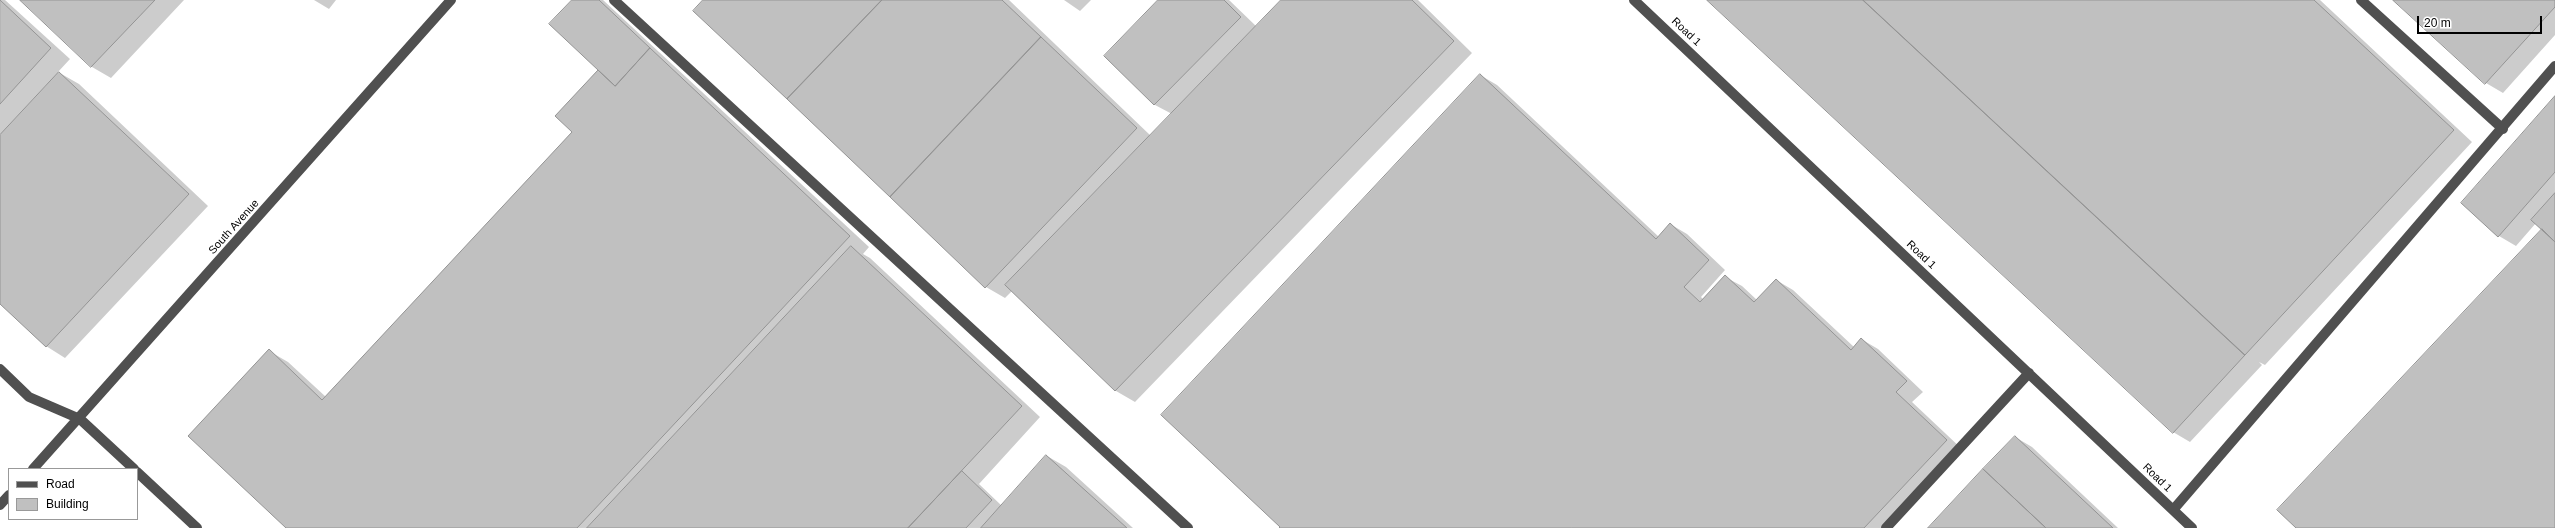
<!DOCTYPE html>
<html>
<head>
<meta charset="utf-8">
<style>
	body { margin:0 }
	#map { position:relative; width:2555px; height:528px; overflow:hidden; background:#fff; font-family:Helvetica,sans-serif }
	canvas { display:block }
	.legend { position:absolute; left:8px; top:468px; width:130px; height:52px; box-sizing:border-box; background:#fff; border:1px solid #999; margin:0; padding:5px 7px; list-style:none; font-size:12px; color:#000 }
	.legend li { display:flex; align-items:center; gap:8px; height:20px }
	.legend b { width:20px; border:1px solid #999 }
	.scale { position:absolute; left:2417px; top:16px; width:125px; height:18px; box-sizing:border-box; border:2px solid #000; border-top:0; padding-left:5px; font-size:12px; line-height:14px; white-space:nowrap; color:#000; -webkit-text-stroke:3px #fff; paint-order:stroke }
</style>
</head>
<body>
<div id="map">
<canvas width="2555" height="528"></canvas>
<ul class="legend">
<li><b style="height:5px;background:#505050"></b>Road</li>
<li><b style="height:11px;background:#c0c0c0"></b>Building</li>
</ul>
<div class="scale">20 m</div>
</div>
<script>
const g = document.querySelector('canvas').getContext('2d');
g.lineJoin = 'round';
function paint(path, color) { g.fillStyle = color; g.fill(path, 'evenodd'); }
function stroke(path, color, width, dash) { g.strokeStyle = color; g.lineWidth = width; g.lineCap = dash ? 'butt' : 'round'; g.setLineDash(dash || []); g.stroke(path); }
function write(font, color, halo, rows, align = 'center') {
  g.font = font + ' Helvetica,sans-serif'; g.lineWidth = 3; g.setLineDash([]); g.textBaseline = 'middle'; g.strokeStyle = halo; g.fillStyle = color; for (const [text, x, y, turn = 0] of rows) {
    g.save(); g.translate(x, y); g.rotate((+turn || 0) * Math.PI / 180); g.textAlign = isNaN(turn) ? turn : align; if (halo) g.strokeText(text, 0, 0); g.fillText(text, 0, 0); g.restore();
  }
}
const shadow = new Path2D(`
	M0,0H5L70,59L58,72L79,84L208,206L65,358L46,346L0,303Z
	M21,0H184L111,78L92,67Z
	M314,0H336L329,9Z
	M573,0H603L869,247L863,254L870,258L1040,417L979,484L1002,506L1047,456L1066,467L1133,528H288L269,351L288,362L326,397L573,132L600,70Z
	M704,0H1009L1151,136L1172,114L1155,105L1105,56L1159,0H1229L1257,27L1283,0H1418L1472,53L1135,402L1116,391L1013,290L1005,298L986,287L694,11Z
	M1064,0H1091L1080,11Z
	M1708,0H2320L2472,142L2265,365L2259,362L2262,365L2190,442L2173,432Z
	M2394,0H2555V35L2503,93L2486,83Z
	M1480,75L1497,85L1659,237L1670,224L1687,234L1725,270L1701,297L1704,300L1725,277L1742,286L1757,300L1776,280L1793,290L1854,347L1861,339L1878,349L1923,392L1912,402L1963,450L1890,528H1280Z
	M2555,98V528H2298L2543,229L2536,223L2516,246L2499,236Z
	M2015,437L2032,447L2118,528H1930Z`);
const building = new Path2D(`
	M0,0L51,48L0,104Z
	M20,0H155L91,67Z
	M572,0H599L650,48L615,86L549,24Z
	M703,0H882L787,99L693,11Z
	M882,0H1002L1041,37L890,197L787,99Z
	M1158,0H1224L1241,17L1154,105L1104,56Z
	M1281,0H1412L1454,41L1115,391L1005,285Z
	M1707,0H1863L2245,355L2173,433Z
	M1863,0H2314L2454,130L2245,355Z
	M2393,0H2555V7L2485,84Z
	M1041,37L1137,128L985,288L890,197Z
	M650,48L850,236L577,528H286L188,436L269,349L322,400L572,132L555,116L598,70L615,86Z
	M59,72L189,194L46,347L0,304V135Z
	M1480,74L1656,239L1670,223L1709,260L1684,287L1700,302L1725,275L1754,302L1776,279L1851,350L1861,338L1907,381L1896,392L1947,440L1864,528H1279L1280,527L1161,415Z
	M2555,96V172L2498,237L2461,203Z
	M2555,193V242L2531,220Z
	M2542,229L2555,242V528H2296L2277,510Z
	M851,246L1022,406L908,528H587Z
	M2015,436L2113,528H2046L1983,469Z
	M1046,455L1127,528H981Z
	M1983,469L2046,528H1928Z
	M962,471L992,500L966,528H908Z`);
const minor = new Path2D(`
	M614,0L1188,528
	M1634,0L2192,528
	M2361,0L2503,129
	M0,369L29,397L80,419L134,469
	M33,469L451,0
	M137,472L197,528
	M0,505L9,495
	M2173,510L2555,66
	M1886,528L2029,373`);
const streetNames = [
	["Road 1",1686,32,43],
	["South Avenue",234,227,-48],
	["Road 1",1921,255,43],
	["Road 1",2157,478,44]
];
paint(shadow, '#0003');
paint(building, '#c0c0c0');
stroke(building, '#949494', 1);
stroke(minor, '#505050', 10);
write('11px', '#000', '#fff', streetNames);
</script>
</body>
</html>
